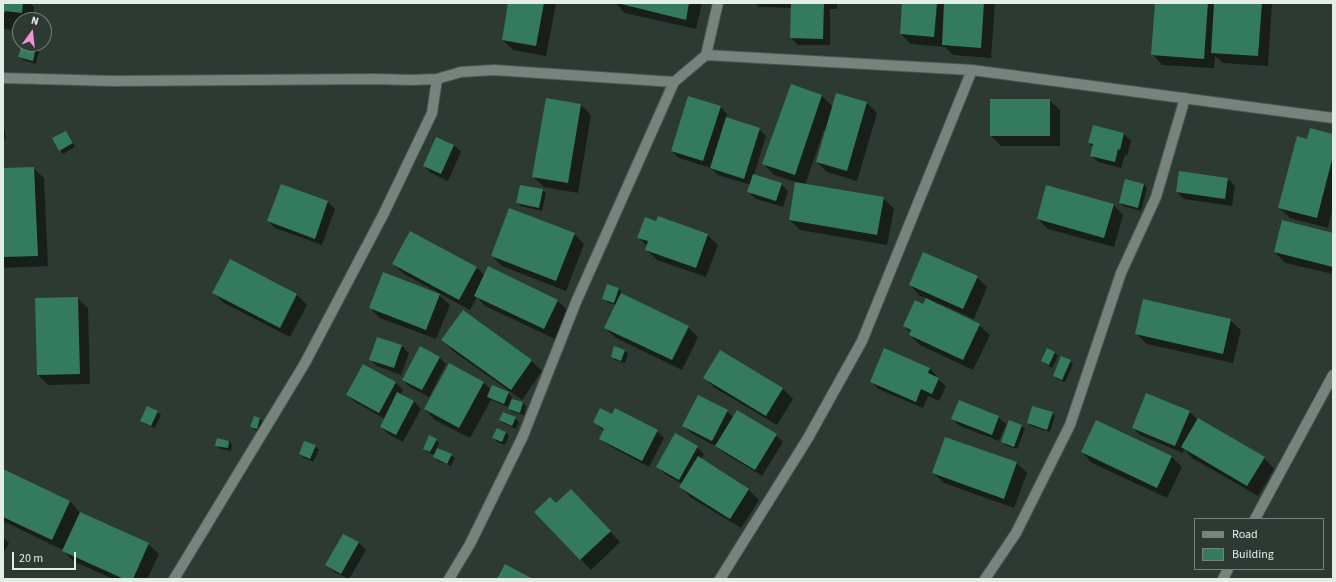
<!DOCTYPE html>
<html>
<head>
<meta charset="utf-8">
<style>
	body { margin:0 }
	#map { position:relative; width:1336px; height:582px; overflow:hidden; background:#2d3a33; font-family:"Source Sans 3",sans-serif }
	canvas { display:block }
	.frame { position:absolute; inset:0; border:4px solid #e5ede9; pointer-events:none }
	.legend { position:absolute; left:1194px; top:518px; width:130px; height:52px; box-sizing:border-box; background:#2d3a33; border:1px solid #77827c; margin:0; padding:5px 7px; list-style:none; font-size:12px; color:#e5ede9 }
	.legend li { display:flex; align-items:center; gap:8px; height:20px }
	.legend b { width:20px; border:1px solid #77827c }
	.north { position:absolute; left:12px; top:12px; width:40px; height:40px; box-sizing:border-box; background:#2d3a33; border:1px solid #77827c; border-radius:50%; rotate:15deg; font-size:11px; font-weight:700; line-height:16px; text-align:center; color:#e5ede9 }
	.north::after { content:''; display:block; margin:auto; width:14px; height:18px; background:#f391d5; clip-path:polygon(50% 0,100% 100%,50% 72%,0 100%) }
	.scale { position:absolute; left:12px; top:552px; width:64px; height:18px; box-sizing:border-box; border:2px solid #e5ede9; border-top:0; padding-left:5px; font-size:12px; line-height:14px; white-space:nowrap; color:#e5ede9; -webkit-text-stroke:3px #2d3a33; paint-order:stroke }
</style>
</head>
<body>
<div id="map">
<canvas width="1336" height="582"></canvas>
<div class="frame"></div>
<ul class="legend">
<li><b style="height:5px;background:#76847d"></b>Road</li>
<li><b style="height:11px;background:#347a5e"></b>Building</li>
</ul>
<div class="north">N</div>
<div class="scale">20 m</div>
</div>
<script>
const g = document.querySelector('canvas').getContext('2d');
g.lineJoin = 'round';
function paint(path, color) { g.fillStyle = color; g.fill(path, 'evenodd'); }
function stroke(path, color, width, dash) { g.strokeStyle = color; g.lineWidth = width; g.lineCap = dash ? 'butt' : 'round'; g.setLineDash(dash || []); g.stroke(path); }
const shadow = new Path2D(`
	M3,3H30L34,7L33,20L15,21L14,30L3,29Z
	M510,3H556L546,56L513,50L503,40Z
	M615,3H702L696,29L625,13Z
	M755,3H837V9H830V45H798L791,38L792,8L759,7Z
	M903,3H995L991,58L953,55L945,47L911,44L901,34Z
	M1156,3H1272L1268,66L1223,63L1215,56L1214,68L1162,65L1152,54Z
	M35,48L39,51L36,64L23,60L19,57Z
	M791,85L822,96L833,107L867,103L877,113L857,181L827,172L817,162L826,130H824L805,185L883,198L894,209L887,245L800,230L790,220L796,182L774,175L764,164Z
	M1049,100L1060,110V146H1001L991,136Z
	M581,105L591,115L578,193L544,187L533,177Z
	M720,106L727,114L726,118L759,129L766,136L754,175L781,184L788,191L783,207L756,199L748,192L751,185L718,175L711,168L679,158L672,151Z
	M3,121L6,139H3Z
	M66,132L69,135L75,147L63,154L60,150Z
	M1124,134L1131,141L1127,156L1125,155L1121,168L1098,162L1091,155L1093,147L1089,143Z
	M1333,135V206L1328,228L1290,218L1279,208L1308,140Z
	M454,145L461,152L448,181L431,173L424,166Z
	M33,168L44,178L48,266L3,268V169Z
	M1228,179L1235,186L1232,206L1184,199L1177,192Z
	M1144,184L1147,188L1141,211L1123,206L1120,203Z
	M281,185L328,202L335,209L322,245L275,228L268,221Z
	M542,190L546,193L542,211L521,206L517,203Z
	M1113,204L1123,215L1114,247L1048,229L1038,219Z
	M657,222L707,235L718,245L706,277L657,260L646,249L647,246L639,238Z
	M411,232L477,268L485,276L488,268L558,301L568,311L555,339L485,306L477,297L470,310L404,274L393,264Z
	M574,234L584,244L566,291L502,266L492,256Z
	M1333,234V274L1285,263L1275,252Z
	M977,277L987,287L974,319L940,304L939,306L979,325L990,335L973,370L920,345L910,335L911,333L904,326L923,306L927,298L920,296L910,285Z
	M608,286L619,289L622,293L621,295L688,327L698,337L682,370L616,338L605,328L616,305L607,302L604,298Z
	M214,293L297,295L307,305L290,337L224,303Z
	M439,295L450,305L436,339L380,318L370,308Z
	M77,298L88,308L90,384L48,385L38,375Z
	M463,312L532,361L542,371L522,400L453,351L443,340Z
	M1230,320L1241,330L1233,363L1147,344L1136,333Z
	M377,338L402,346L409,353L401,375L377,366L370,359Z
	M625,351L628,354L625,363L615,360L612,357Z
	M1055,353L1058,356L1052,368L1042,361Z
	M439,357L446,364L429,397L410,387L403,380Z
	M1070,361L1073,364L1065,382L1057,379L1054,375Z
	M364,365L396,383L403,390L400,395L414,401L421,409L403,442L388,434L381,427L385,419L355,402L347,395Z
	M449,365L484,383L491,390L492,387L509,393L512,397L508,407L491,400L470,438L435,420L425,409Z
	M930,369L937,376L936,378L946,386L939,401L928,396L923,408L878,389L871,381Z
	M704,378L782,388L793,399L777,425L715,388Z
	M1147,394L1190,412L1198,420L1264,458L1274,469L1258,496L1192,458L1184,449L1183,453L1140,435L1133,428Z
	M699,396L727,411L734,418L738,412L776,435L783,442L762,476L724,453L717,447L691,433L684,426Z
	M512,400L523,403L526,407L524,415L513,412L509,409Z
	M157,412L161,415L155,428L145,424L141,421Z
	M1052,413L1055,416L1050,432L1031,426L1028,423Z
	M998,417L1006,424L999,441L960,426L952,419Z
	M515,418L519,422L516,429L503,423L500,420Z
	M260,419L263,422L260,432L255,430L252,427Z
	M1010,421L1022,426L1025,429L1017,449L1005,445L1002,441Z
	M594,422L657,431L664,438L649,467L608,445L601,438L604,431Z
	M506,432L509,436L505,445L497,442L493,438Z
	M436,440L439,443L437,448L451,455L455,458L451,466L438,461L435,457V455L427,452L424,449Z
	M229,441L232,445L231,451L220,449L216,445Z
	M315,446L319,450L313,462L303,457L300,454Z
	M697,447L704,454L701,459L748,489L759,500L741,528L690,497L680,486L682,484L665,474L658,467Z
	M1082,452L1172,457L1182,467L1167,498L1092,463Z
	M1017,463L1027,473L1014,508L944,483L933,473Z
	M3,471L70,501L80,513L148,544L159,554L147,579H113L73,561L63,550L3,521Z
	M581,501L620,542L591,570L535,512L556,505Z
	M343,535L359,543L366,550L349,579L334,572L327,565Z
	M3,537L9,543L3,554Z`);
const building = new Path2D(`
	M3,3H23L22,13L5,11L3,17Z
	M508,3H544L536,46L502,40Z
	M617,3H689L686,20Z
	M791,3H824L823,39L790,38Z
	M902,3H937L934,37L900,34Z
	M944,3H984L981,48L942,45Z
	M1155,3H1208L1204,59L1151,55Z
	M1214,3H1262L1258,56L1211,53Z
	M22,44L36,47L33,61L18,57Z
	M791,84L822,95L795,175L762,164Z
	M836,93L867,102L847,171L816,162Z
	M688,96L721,106L703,161L671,151Z
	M546,98L581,104L568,183L532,177Z
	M990,99H1050V136H990Z
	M726,117L760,128L744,179L710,168Z
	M1093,125L1124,133L1120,150L1118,149L1115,162L1090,156L1093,144L1088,143Z
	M1310,128L1333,134V156L1317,218L1278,208L1297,136L1307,139Z
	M66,131L73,143L59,151L52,138Z
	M436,137L454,145L441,174L423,166Z
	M34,167L38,256L3,257V168Z
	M1179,171L1228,178L1225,199L1176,192Z
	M753,174L782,183L776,201L747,192Z
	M1125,179L1144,184L1138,208L1119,203Z
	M795,182L884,197L877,235L789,220Z
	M281,184L328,201L315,239L267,221Z
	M520,185L543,189L539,208L516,203Z
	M1046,185L1114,204L1104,238L1037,219Z
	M509,208L575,233L556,281L491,256Z
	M658,216L708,234L696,268L645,250L648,241L637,238L645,217L656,221Z
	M1282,220L1333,233V267L1274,252Z
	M410,231L477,267L459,300L392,264Z
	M923,252L978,276L963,309L909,285Z
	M230,259L297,294L280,328L212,293Z
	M488,266L558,300L544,329L474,296Z
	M383,272L440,294L426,330L369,308Z
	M607,284L619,288L614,303L602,299Z
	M621,293L689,326L672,360L604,328Z
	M78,297L80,374L37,375L35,298Z
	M926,298L980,324L963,360L909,335L911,330L903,326L915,300L923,304Z
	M1143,299L1231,319L1223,354L1135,334Z
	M463,310L532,360L511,390L441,340Z
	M377,337L402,345L394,368L369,360Z
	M420,346L440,357L422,390L402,380Z
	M614,346L625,350L621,361L611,357Z
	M884,348L930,368L928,373L939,378L932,394L921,389L916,402L870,382Z
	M1047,348L1055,352L1049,365L1041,361Z
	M720,350L783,388L766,416L703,378Z
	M1061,356L1071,360L1062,380L1053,376Z
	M449,363L484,382L459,428L424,409Z
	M363,364L396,382L379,413L346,395Z
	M492,385L509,392L504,404L487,397Z
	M397,392L414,401L396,435L380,427Z
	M1146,393L1190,411L1175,446L1132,428Z
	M698,395L728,410L712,441L682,426Z
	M512,399L523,402L520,413L508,409Z
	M959,400L999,416L992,435L951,419Z
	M147,406L158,411L151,426L140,421Z
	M1032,406L1053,412L1047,430L1027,423Z
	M600,408L612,414L615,408L658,430L642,461L599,439L604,429L593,422Z
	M737,410L777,434L755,470L715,446Z
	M503,412L516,417L512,426L499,420Z
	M254,416L260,418L257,429L250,427Z
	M1198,418L1265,457L1247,486L1181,447Z
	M1009,420L1022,425L1014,447L1001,442Z
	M1096,420L1172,456L1157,488L1081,452Z
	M497,428L506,432L502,442L492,438Z
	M675,433L698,446L679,480L656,467Z
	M429,435L437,439L430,452L423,449Z
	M945,437L1017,462L1004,499L932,473Z
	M217,438L229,441L228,448L215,446Z
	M304,441L316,445L310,459L299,454Z
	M437,448L452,454L447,464L433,457Z
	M698,456L749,489L730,519L679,487Z
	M3,469L70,501L52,540L3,517Z
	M571,489L611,531L580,560L534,512L550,497L556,503Z
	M80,512L149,543L133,579H124L62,551Z
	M343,534L359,542L341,574L325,565Z
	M505,564L533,579H497Z`);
const street = new Path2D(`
	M706,55L718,3
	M3,78L113,81L375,79L411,80L437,79L461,72L494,70L674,82L706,55L972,70L1333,118
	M1255,519L1333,375
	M174,579L305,363L383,215L432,113L437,79
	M449,579L470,544L523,436L576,302L674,82
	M720,579L808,438L862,341L972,70
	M985,579L1016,533L1070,425L1121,273L1156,197L1185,98
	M1223,579L1228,569`);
paint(shadow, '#0007');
paint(building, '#347a5e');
stroke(street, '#4b5651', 12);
stroke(street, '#76847d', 10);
</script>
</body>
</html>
